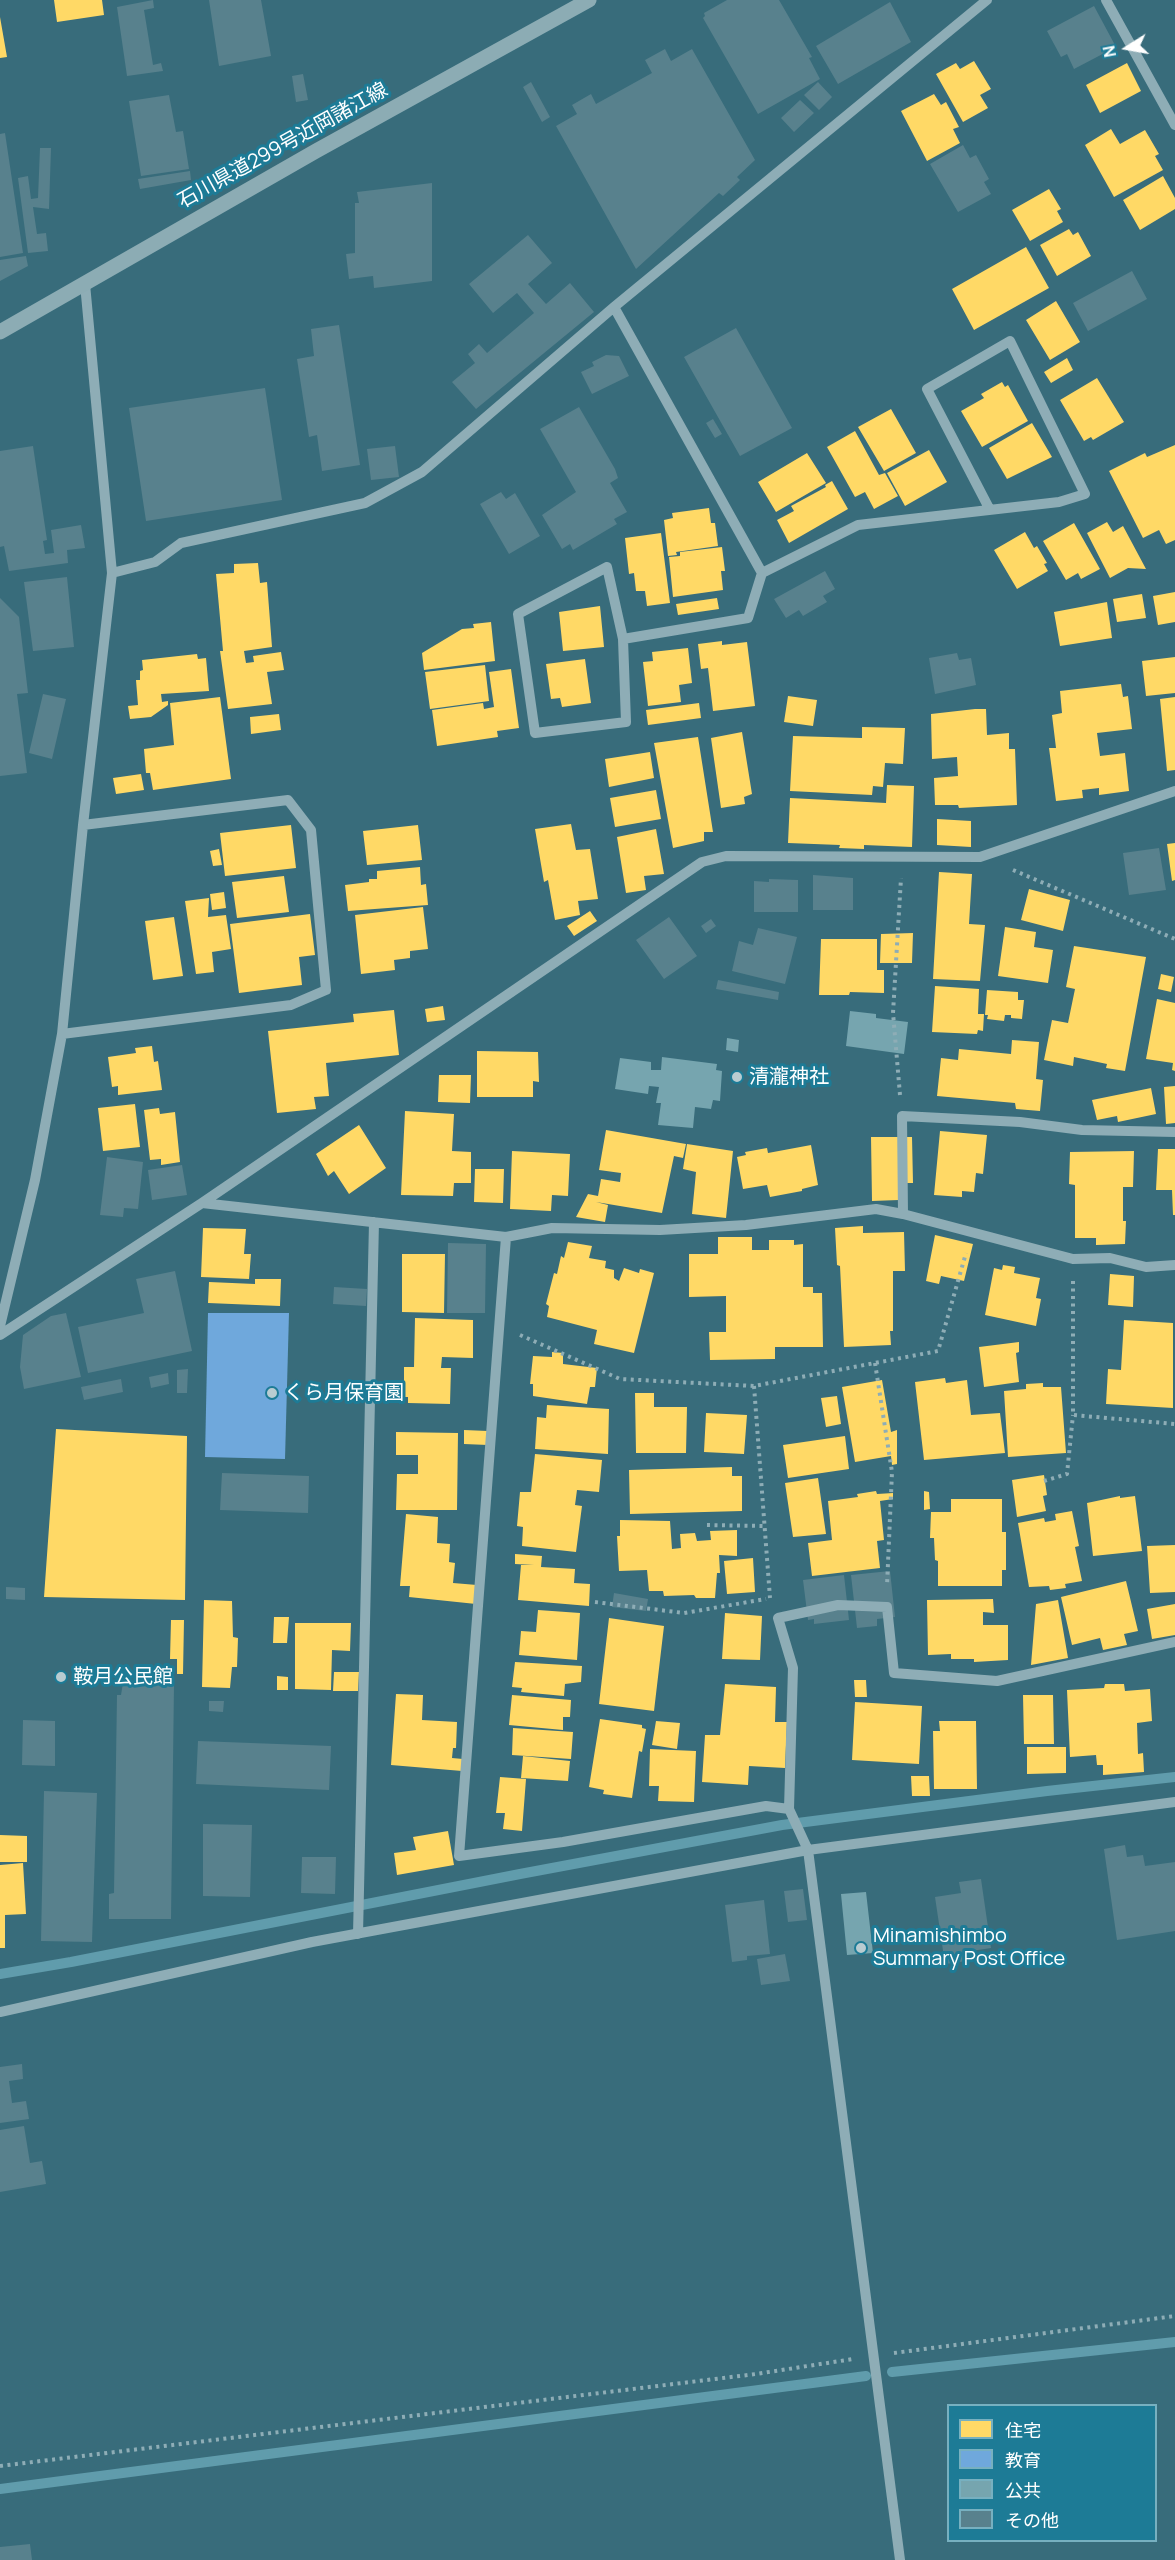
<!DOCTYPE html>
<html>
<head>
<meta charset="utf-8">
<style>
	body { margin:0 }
	#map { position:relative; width:1175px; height:2560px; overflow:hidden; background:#386c7b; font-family:Manrope,"Noto Sans JP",sans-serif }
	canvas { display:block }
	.legend { position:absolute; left:947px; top:2404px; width:210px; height:138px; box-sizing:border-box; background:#1d7b96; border:2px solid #77b0c0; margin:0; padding:8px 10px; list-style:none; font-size:18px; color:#fff }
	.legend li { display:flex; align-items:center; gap:12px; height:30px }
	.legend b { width:30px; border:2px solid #77b0c0 }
	.north { position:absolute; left:1097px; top:18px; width:60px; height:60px; -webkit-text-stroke:4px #1d7b96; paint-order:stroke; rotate:259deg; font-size:16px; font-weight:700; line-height:24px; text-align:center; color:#fff }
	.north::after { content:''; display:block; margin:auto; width:21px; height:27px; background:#fff; clip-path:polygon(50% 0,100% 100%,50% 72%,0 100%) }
</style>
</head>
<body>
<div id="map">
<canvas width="1175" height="2560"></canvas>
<ul class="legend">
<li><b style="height:16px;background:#ffd966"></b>住宅</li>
<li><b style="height:16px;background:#6fa8dc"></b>教育</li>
<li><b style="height:16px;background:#76a5af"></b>公共</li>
<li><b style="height:16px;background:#58818d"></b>その他</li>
</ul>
<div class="north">N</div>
</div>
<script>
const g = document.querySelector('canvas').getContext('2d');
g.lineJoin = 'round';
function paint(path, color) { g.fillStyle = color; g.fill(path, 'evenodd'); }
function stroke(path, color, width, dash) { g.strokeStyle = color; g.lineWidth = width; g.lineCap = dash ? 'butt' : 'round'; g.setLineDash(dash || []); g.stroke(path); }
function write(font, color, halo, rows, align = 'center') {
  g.font = font + ' Manrope,"Noto Sans JP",sans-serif'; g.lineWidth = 6; g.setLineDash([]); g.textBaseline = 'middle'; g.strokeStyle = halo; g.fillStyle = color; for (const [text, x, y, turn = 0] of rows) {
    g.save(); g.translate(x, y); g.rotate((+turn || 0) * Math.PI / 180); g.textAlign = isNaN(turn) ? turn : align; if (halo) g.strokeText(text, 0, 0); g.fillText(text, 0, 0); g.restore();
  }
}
const homes = new Path2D(`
	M54,0H102L104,15L57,22Z
	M0,17L7,57L0,58Z
	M974,61L991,89L980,95L988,108L963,122L936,74L956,63L960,69Z
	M1127,63L1141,91L1100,113L1086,85Z
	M934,94L941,105L946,102L959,127L953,129L960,143L927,161L901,111Z
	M1111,129L1120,144L1145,130L1159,154L1155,156L1163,170L1114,197L1085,145Z
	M1163,176L1175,198V209L1140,230L1123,200Z
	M1049,189L1061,209L1057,211L1063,222L1030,241L1012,210Z
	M1069,229L1073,235L1078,232L1091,256L1057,276L1040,245Z
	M1026,247L1049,288L974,330L952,289Z
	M1056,301L1080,342L1050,360L1026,320Z
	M1067,358L1073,370L1051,383L1044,372Z
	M1097,378L1124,422L1093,440L1091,437L1084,441L1060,400Z
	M1002,382L1005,387L1008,385L1028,421L982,447L961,411L984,398L981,394Z
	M891,409L916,453L884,471L858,427Z
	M1032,423L1052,457L1007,479L989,448Z
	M855,431L879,475L885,473L898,496L874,509L865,492L855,497L827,447Z
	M1175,445V540L1166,544L1159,530L1143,538L1109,471L1145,453L1147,457Z
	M929,450L947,482L905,506L887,473Z
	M807,453L826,483L776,512L758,482Z
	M832,481L848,509L789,543L777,520L794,511L791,506L826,487L825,485Z
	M709,508L711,523H715L718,546L676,552L677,555L668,556L664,520L673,518L672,513Z
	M1107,522L1113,532L1123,526L1146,569L1128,568L1110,578L1087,533Z
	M1074,523L1100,569L1081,579L1078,573L1066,580L1043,541Z
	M1025,532L1034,548L1037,546L1047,563L1044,564L1048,571L1017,589L994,550Z
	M661,533L670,603L647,606L645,591H636L634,573L629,574L625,538Z
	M722,547L725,571H721L723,590L673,597L669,557L680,556V552Z
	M258,563L260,583L267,582L272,647L244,651L246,663L254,662L253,656L281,652L284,670L267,672L272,704L228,709L220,651H223L216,574L234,573V564Z
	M1175,592V622L1158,625L1153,596Z
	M1142,594L1146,618L1117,622L1113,599Z
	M717,598L719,609L678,615L676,604Z
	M1107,602L1112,638L1060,646L1054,612Z
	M600,606L604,647L563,651L559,612Z
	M491,622L495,661L424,670L422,653L462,629L474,628L473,624Z
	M722,641V645L747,642L755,706L713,711L708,668L701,669L698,644Z
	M688,648L692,683L679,685L681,702L648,706L643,662L653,661L652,652Z
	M197,654L198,659L206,658L209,691L161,694L162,702L168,701V705L151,717L130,719L128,706L138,705L136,680H140V671L143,670L142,660Z
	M1175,657V693L1146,696L1142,661Z
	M585,659L591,703L562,707L560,698L551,699L546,664Z
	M485,665L489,701L430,709L425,672Z
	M511,669L519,728L497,731L498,737L437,746L432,710L483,703L484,709L494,707L489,672Z
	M1121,684L1123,697L1128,696L1132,729L1097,733L1100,756L1125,753L1129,791L1099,795V788L1082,790L1083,798L1056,801L1049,748H1056L1052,715L1062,713L1060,691Z
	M788,696L817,700L813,726L784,722Z
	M220,697L231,779L153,790L150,773H146L144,749L174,745L170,703Z
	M1175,697V770L1167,771L1160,699Z
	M699,703L701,718L648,725L646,710Z
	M975,709H986L987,735L1009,733V749H1015L1017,805L959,808L958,805H935L934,778L958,776L957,757L932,759L931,714Z
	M279,714L281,730L251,734L250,717Z
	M862,727L905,728L903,764L885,763L883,787L873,786L872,795L790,791L793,736L862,738Z
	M742,732L752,794L744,797L745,804L721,808L711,738Z
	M698,737L713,832H704V841L673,848L654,743Z
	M650,752L654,778L609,787L605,759Z
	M141,774L144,790L116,794L113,778Z
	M887,785L914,786L912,847L864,845V849L839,848L840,845L788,843L790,798L886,803Z
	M656,790L661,819L615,827L610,798Z
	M937,819L971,821V847L937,845Z
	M571,824L576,850L590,849L598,899L578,901L580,915L555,920L548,880L544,882L535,829Z
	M291,825L296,868L225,876L220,833Z
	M418,825L422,860L367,865L363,831Z
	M656,829L664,874L644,876L646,890L626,893L617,837Z
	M1175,843V880L1172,881L1167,844Z
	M219,849L222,865L213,866L210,851Z
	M420,867L421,885L426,884L428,905L348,911L345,885L369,882V879H377V871Z
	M939,872L972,874L969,924L985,925L980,981L933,979Z
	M284,876L289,912L237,918L232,882Z
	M1029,889L1070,900L1063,931L1021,920Z
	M224,892L226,908L212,910L210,894Z
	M209,898L208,917L226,915L231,949L212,952L214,972L196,974L185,901Z
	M423,907L428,949L410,951V958L394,960L395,970L361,974L355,915Z
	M590,911L597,921L574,936L567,926Z
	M310,914L315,955L299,957L302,985L239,993L230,924Z
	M174,917L183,976L153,980L145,921Z
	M1005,927L1036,932L1034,947L1053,950L1048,983L998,976Z
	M913,933L912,963H880L881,934Z
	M821,939H877V970H884V993L850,992L849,995H819Z
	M1074,946L1146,957L1125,1071L1106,1068L1107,1064L1074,1057L1073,1066L1044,1060L1052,1020L1068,1023L1075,989L1066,987Z
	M1161,974L1174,977L1171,992L1158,989Z
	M935,986L979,989L978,1014H984L983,1031L978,1030L977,1034L932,1032Z
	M987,990L1018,992V1000H1024L1022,1019L1011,1018V1015H1005L1004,1021L987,1019L988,1015H985Z
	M1157,999L1175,1003V1071L1172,1070L1173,1063L1146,1059Z
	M443,1006L445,1020L427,1022L425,1009Z
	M394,1010L399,1055L326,1063L329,1096L314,1097L316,1109L277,1113L268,1031L354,1022L353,1014Z
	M1012,1040L1039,1042L1036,1079L1043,1080L1040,1111L1016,1109L1015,1103L937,1096L941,1058L958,1060L959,1049L1011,1054Z
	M152,1046L154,1062L158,1061L162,1090L118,1095V1086L112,1087L108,1057L136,1053L135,1048Z
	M477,1051L538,1052L539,1082L533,1081V1097H477Z
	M439,1075H471L470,1103L438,1102Z
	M1175,1086V1123L1166,1124L1164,1087Z
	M1151,1088L1156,1114L1118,1122L1117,1116L1097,1120L1092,1100Z
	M135,1104L140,1147L103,1151L98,1108Z
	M159,1108L160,1114L175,1112L180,1162L161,1165V1159L150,1160L144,1110Z
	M405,1111L454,1114L452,1151L471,1152V1183H454L453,1196L401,1195Z
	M359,1125L386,1168L349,1194L334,1171L328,1176L316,1154Z
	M606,1130L686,1144L683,1158L674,1156L662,1213L596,1202L608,1205L605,1222L576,1217L588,1194L598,1196L601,1179L620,1182L621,1173L599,1170Z
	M940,1131L987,1135L983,1174L976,1173L974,1192L962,1191V1197L934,1195Z
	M871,1137H912L913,1183H898L899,1200L872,1201Z
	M687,1144L733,1151L726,1218L692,1214L696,1172L683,1169Z
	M811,1145L818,1185L802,1189V1191L770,1197L767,1185L743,1189L737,1157L746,1155L745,1152L767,1148L768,1153Z
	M1158,1149H1175V1215H1173L1172,1190H1156Z
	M512,1151L570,1154L568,1196L552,1195L551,1211L510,1209Z
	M1134,1151L1133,1187H1123V1221H1126L1125,1244L1096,1245V1238H1075V1185L1069,1184L1070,1152Z
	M475,1169H504L503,1203L474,1202Z
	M863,1226V1233L904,1232L905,1271H893V1331H890L891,1345L844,1347L840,1266L837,1265L835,1228Z
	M203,1228L246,1229L244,1254H251L249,1279L201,1277Z
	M935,1235L973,1244L964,1281L941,1276L939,1284L926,1281Z
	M718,1237H752V1250H769V1240H794V1245L803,1244V1287H813V1293H822L823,1347H775V1359L710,1360L709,1332H726V1296L689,1297V1254H718Z
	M568,1242L592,1246L589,1258L606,1261L605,1268L614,1270V1278L619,1281L624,1268L639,1273L640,1269L654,1273L634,1353L594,1344L597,1330L547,1317L549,1306L546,1304L554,1273L557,1274L561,1256L564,1258Z
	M402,1254H445L444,1313L402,1312Z
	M1003,1265L1015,1267L1014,1273L1040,1278L1036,1298L1041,1299L1036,1326L985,1315L994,1268L1002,1270Z
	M1110,1274L1134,1276L1133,1307L1108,1305Z
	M255,1279H281L280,1306L208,1303L209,1282L255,1284Z
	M415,1318L473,1320V1358L442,1357L441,1368H451L450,1404L408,1403V1397H404V1367H414Z
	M1124,1320L1173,1323V1408L1106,1404L1108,1369L1121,1370Z
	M1019,1342V1352L1016,1353L1019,1382L984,1387L979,1347Z
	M552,1352L563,1353V1364L597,1368L595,1387H590L587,1404L533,1396V1384H530L533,1356L552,1357Z
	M945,1378L946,1383L967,1380L971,1415L1000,1413L1005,1453L924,1460L915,1382Z
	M882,1380L891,1432L897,1430V1464L892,1465L891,1456L855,1462L842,1387Z
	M1043,1383V1387H1061L1066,1453L1008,1457L1004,1391L1026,1389V1384Z
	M635,1393H654V1407H687L686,1453H636Z
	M837,1396L841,1424L826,1427L821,1398Z
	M547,1405L609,1409L608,1454L535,1449L537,1417L546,1418Z
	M706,1413L747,1415L744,1454L704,1452Z
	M56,1429L187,1436L185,1600L44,1597Z
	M464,1430L488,1431V1445L464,1444Z
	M396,1432L458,1433L457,1510H396L397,1474H418V1455H396Z
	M845,1436L849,1469L788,1478L783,1445Z
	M535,1454L602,1460L599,1492L577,1490L575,1505L582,1506L576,1552L522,1546L523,1527L517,1526L520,1492H531Z
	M732,1467V1476H742V1511L630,1514L629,1470Z
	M1044,1475L1047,1495L1043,1496L1046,1511L1017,1517L1012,1480Z
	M818,1478L826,1534L793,1537L785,1483Z
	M876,1491L877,1494L893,1493V1499L880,1501L884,1540L877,1541L880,1568L812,1576L808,1543L832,1540L828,1501L858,1497L857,1494Z
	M924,1491L929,1492L930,1509L924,1510Z
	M1120,1496V1498L1135,1496L1142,1551L1093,1556L1087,1503Z
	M951,1499H1002V1532H1006V1570H1002V1586H938V1561L935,1560L934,1538H930L931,1512H951Z
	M1072,1511L1079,1546L1075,1547L1082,1581L1065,1584L1066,1588L1050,1590L1049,1586L1029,1587L1018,1523L1044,1518L1045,1522L1056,1520L1055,1514Z
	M406,1514L438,1517L437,1543L450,1544L449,1562L455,1563L453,1583L477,1585L476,1604L409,1597L410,1586H400Z
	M620,1520L670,1521L672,1549L681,1548L680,1534L695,1533L697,1541L711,1540L710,1531L737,1530V1556L719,1555L720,1573H717L715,1598H696L694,1595L664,1596L663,1591H649L647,1570L619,1571L617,1536H620Z
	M1175,1545V1592L1150,1593L1147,1546Z
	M515,1554L542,1556L541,1567L575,1569L574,1583L590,1584L589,1606L518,1600L521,1565H534L515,1564Z
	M753,1558L755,1592L727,1594L724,1561Z
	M1126,1581L1138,1631L1124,1634L1127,1645L1103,1650L1100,1638L1072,1645L1061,1597Z
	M993,1599L994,1613L983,1612V1625H1008V1660L974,1662V1659H951V1654L928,1655L927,1600Z
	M204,1600L232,1601L233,1637L238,1638L237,1667H232L230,1688L202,1687Z
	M1058,1600L1068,1658L1031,1665L1036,1604Z
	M1175,1604V1635L1152,1639L1147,1609Z
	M538,1610L580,1613L577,1660L519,1655L521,1631L536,1632Z
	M725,1613L762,1616L760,1660L722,1659Z
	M274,1617H289L287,1643H273Z
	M609,1618L664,1626L654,1711L599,1704Z
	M171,1620H184L183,1674H177V1659H170Z
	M295,1623H351L350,1651L332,1650L331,1690L295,1689Z
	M515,1662L582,1666L581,1682L565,1684L564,1696L521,1692L522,1688L512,1687Z
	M334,1672H359L358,1691H333Z
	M277,1676L288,1677V1690H277Z
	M854,1680H866L867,1697H855Z
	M725,1684L776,1687L775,1722H787L785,1768L749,1766L748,1785L702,1782L705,1735H720Z
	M1105,1684H1124L1125,1691L1150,1689L1152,1721L1137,1723L1138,1754L1143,1753L1144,1772L1103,1775V1765H1097L1096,1755L1070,1757L1067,1690L1104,1688Z
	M396,1694L423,1695L422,1720L457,1722L456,1748H453L452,1758L463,1759L462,1771L391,1765Z
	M512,1695L571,1700L570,1717H563V1730L509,1725Z
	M1023,1695H1053L1054,1744H1024Z
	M855,1702L922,1706L919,1764L852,1760Z
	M600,1719L642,1725V1728L646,1729L642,1752L639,1751L632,1798L603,1794L604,1790L589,1787Z
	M656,1721L680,1723L677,1749L652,1745Z
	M939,1721H976L977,1789H934L933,1731H940Z
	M513,1728L573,1732L571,1759L512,1755Z
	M1027,1747H1066V1773L1027,1774Z
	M650,1749L696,1751L694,1802L658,1801L659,1786H649Z
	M523,1756L570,1761L568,1781L521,1778Z
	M911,1776H929L930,1796H912Z
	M500,1777L526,1779L522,1831L503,1829L505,1813H496Z
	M448,1831L454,1865L397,1875L394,1853L416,1850L413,1837Z
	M0,1835L27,1836V1862H0Z
	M23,1863L26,1914L5,1915V1948H0V1865Z`);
const schools = new Path2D(`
	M208,1313H289L285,1459L205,1457Z`);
const public = new Path2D(`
	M850,1011L876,1014V1018L908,1022L904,1054L846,1046Z
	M727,1038L739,1040L738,1052L726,1050Z
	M662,1057L717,1064L716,1070L722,1071L720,1101L713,1100L711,1109L695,1107L693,1128L658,1125L661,1103H656L659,1087L649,1086L648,1094L615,1089L620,1058L651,1062V1070H661Z
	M866,1892L873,1953L847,1955L841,1894Z`);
const stream = new Path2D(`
	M0,1974L71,1962L520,1874L782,1825L1047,1791L1175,1777
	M892,2372L1175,2342
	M0,2489L866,2376`);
const building = new Path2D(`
	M153,0L154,8L144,10L153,65L161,63L163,71L127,76L117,7Z
	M209,0H261L271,56L219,66Z
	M727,0H779L812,57L809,58L820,79L758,114L703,18L705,16L704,13Z
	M890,2L911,42L838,84L816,46Z
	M1094,6L1116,47L1074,69L1067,54L1061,57L1047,31Z
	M665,49L671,61L692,49L755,160L737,177L740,180L723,196L719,193L636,269L556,126L577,114L572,105L591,94L596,104L652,73L645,60Z
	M303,74L308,100L296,102L292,76Z
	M531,82L550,117L542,122L523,87Z
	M818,82L832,97L819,110L804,95Z
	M169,95L176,132L183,131L189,169L141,176L129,101Z
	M800,100L814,113L794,132L781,118Z
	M5,133L23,253L0,257V134Z
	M963,145L970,158L976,155L989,179L984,182L991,194L958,212L930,164Z
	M40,148H51L49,209L33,207L37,234L46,233L48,251L28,253L18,178L28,176L31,199L38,198Z
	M190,171L191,180L140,189L138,179Z
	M432,183V281L374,288L373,276L349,279L346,254L355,253V203H359L357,192Z
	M528,235L552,263L528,284L546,304L570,283L594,312L476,409L452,382L475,363L468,354L479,344L487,353L534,313L517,293L493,313L469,284Z
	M26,256L28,266L0,281V260Z
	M1132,271L1147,299L1088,331L1073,303Z
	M339,325L360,465L322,471L317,435L309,437L297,359L314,356L311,329Z
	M736,328L792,428L740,456L684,357Z
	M606,355L619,356L629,376L592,394L581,372L594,366L592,362Z
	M265,388L282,500L146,521L129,408Z
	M579,407L615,469L618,478L610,483L627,512L614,519L617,524L573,550L570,544L562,549L542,515L576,492L540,429Z
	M713,419L722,434L715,438L706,423Z
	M33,446L47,540L43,541L45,554L54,553L51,530L81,525L85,548L67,550L68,563L9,571L4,546L0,547V451Z
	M395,446L399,477L371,480L367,449Z
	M501,492L506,499L515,493L540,536L509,554L480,504Z
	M825,571L835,589L823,596L827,602L803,616L799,610L786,618L774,599Z
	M67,577L74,647L33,651L24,582Z
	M0,598L19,617L28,693L17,694L27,773L0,776Z
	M957,653L959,660L971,658L976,685L935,694L929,658Z
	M43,694L66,699L52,759L29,753Z
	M1159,848L1166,890L1129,895L1123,853Z
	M813,875L853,878V910H813Z
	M769,879L798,880V912H754V881L769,882Z
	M669,917L697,956L664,979L636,940Z
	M711,919L716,926L706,933L701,926Z
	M758,928L797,937L785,984L732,971L739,941L753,945Z
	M718,980L779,992L778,1000L716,989Z
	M107,1157L143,1162L138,1209L124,1208L123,1217L100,1215Z
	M182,1165L187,1195L152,1200L148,1170Z
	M448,1243L486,1244L485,1313H447Z
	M175,1271L192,1351L88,1373L78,1327L144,1313L136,1279Z
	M334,1287L367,1289L366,1306L333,1304Z
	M66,1313L81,1377L24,1389L20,1367L23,1335L51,1316Z
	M188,1369L187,1393H177V1370Z
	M168,1373L169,1384L151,1388L149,1377Z
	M121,1379L123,1392L84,1400L81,1387Z
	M222,1473L309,1476L308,1513L220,1510Z
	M890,1571L895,1617L877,1619V1626L857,1628L851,1575Z
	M844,1575L849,1620L814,1624V1619L808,1620L803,1580Z
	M6,1587L25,1588V1600L6,1599Z
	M614,1593L648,1599L646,1611L612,1607Z
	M123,1683L174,1684L171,1919H109V1894L114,1893L117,1695H121Z
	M209,1701H224L223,1712L209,1711Z
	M23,1720L55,1721V1766L22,1765Z
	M198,1741L331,1746L329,1790L196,1784Z
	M44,1791L97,1793L92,1942L41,1941Z
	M203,1824L252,1825L250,1897L203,1896Z
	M1125,1845L1127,1857L1143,1855L1145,1866L1175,1862V1931L1117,1940L1104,1849Z
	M302,1857H336L335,1894L301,1893Z
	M981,1879L991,1948L965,1952L966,1961L945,1964L935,1897L961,1893L959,1882Z
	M803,1889L807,1920L788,1922L784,1891Z
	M764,1900L770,1954L747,1956V1960L732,1962L725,1905Z
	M785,1954L790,1981L761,1985L757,1959Z
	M22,2064L23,2079L9,2081L12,2103L26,2101L29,2119L0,2123V2067Z
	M24,2126L30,2163L42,2161L46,2184L0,2192V2130Z
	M30,2544L32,2560H0V2547Z`);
const path = new Path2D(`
	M1013,870L1175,939
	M900,1095L893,1013L901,878
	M1073,1281V1415L1175,1424
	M520,1335L620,1379L754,1386L938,1351L966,1253
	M875,1363L892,1472L887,1586
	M754,1386L770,1598
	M1044,1481L1067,1474L1073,1415
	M707,1525L764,1526
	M595,1602L684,1613L766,1599
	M894,2353L1175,2316
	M0,2466L756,2374L853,2359`);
const minor = new Path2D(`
	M1106,0L1175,125
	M614,307L762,573
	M112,573L155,562L181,543L365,503L422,472L614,307L987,0
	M623,639L607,567L518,614L535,733L626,722L623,639L748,618L762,573L858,525L1059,502L1085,494L1010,341L927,389L990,510
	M62,1034L291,1005L326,990L311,830L288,800L83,825
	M202,1203L506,1237L552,1228L660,1230L746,1225L876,1209L903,1214L902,1116L1020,1122L1082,1130L1175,1132
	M903,1214L1073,1259L1110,1258L1146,1267L1175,1265
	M506,1237L459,1856L563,1842L766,1806L789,1809
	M0,1326L35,1180L62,1034L83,825L112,573L85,284
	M0,1335L202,1203L702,862L726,856L980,857L1175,791
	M358,1934L374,1222
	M0,2012L312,1942L808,1850L1175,1802
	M900,2560L808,1850L789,1809L793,1668L778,1618L838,1605L887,1607L894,1673L997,1681L1175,1642`);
const major = new Path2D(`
	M0,332L316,151L589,0`);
const markers = [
	[737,1077,6,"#b9ccd1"],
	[272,1393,6,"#b9ccd1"],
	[61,1677,6,"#b9ccd1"],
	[861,1948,6,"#b9ccd1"]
];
const streetNames = [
	["石川県道299号近岡諸江線",283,146,-29]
];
const poiNames = [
	["清瀧神社",749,1077],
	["くら月保育園",284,1393],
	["鞍月公民館",73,1677],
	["Minamishimbo",873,1936],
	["Summary Post Office",873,1959]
];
paint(homes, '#ffd966');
paint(schools, '#6fa8dc');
paint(public, '#76a5af');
stroke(stream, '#609cac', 10);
paint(building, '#58818d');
stroke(path, '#8eadb6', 4, [3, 4.5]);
stroke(minor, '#8eadb6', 10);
stroke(major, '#8cacb4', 15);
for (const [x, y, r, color] of markers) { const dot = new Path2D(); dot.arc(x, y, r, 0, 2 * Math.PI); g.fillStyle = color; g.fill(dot); stroke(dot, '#1d7b96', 2); }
write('20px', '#fff', '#1d7b96', streetNames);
write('20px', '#fff', '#1d7b96', poiNames, 'left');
</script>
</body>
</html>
